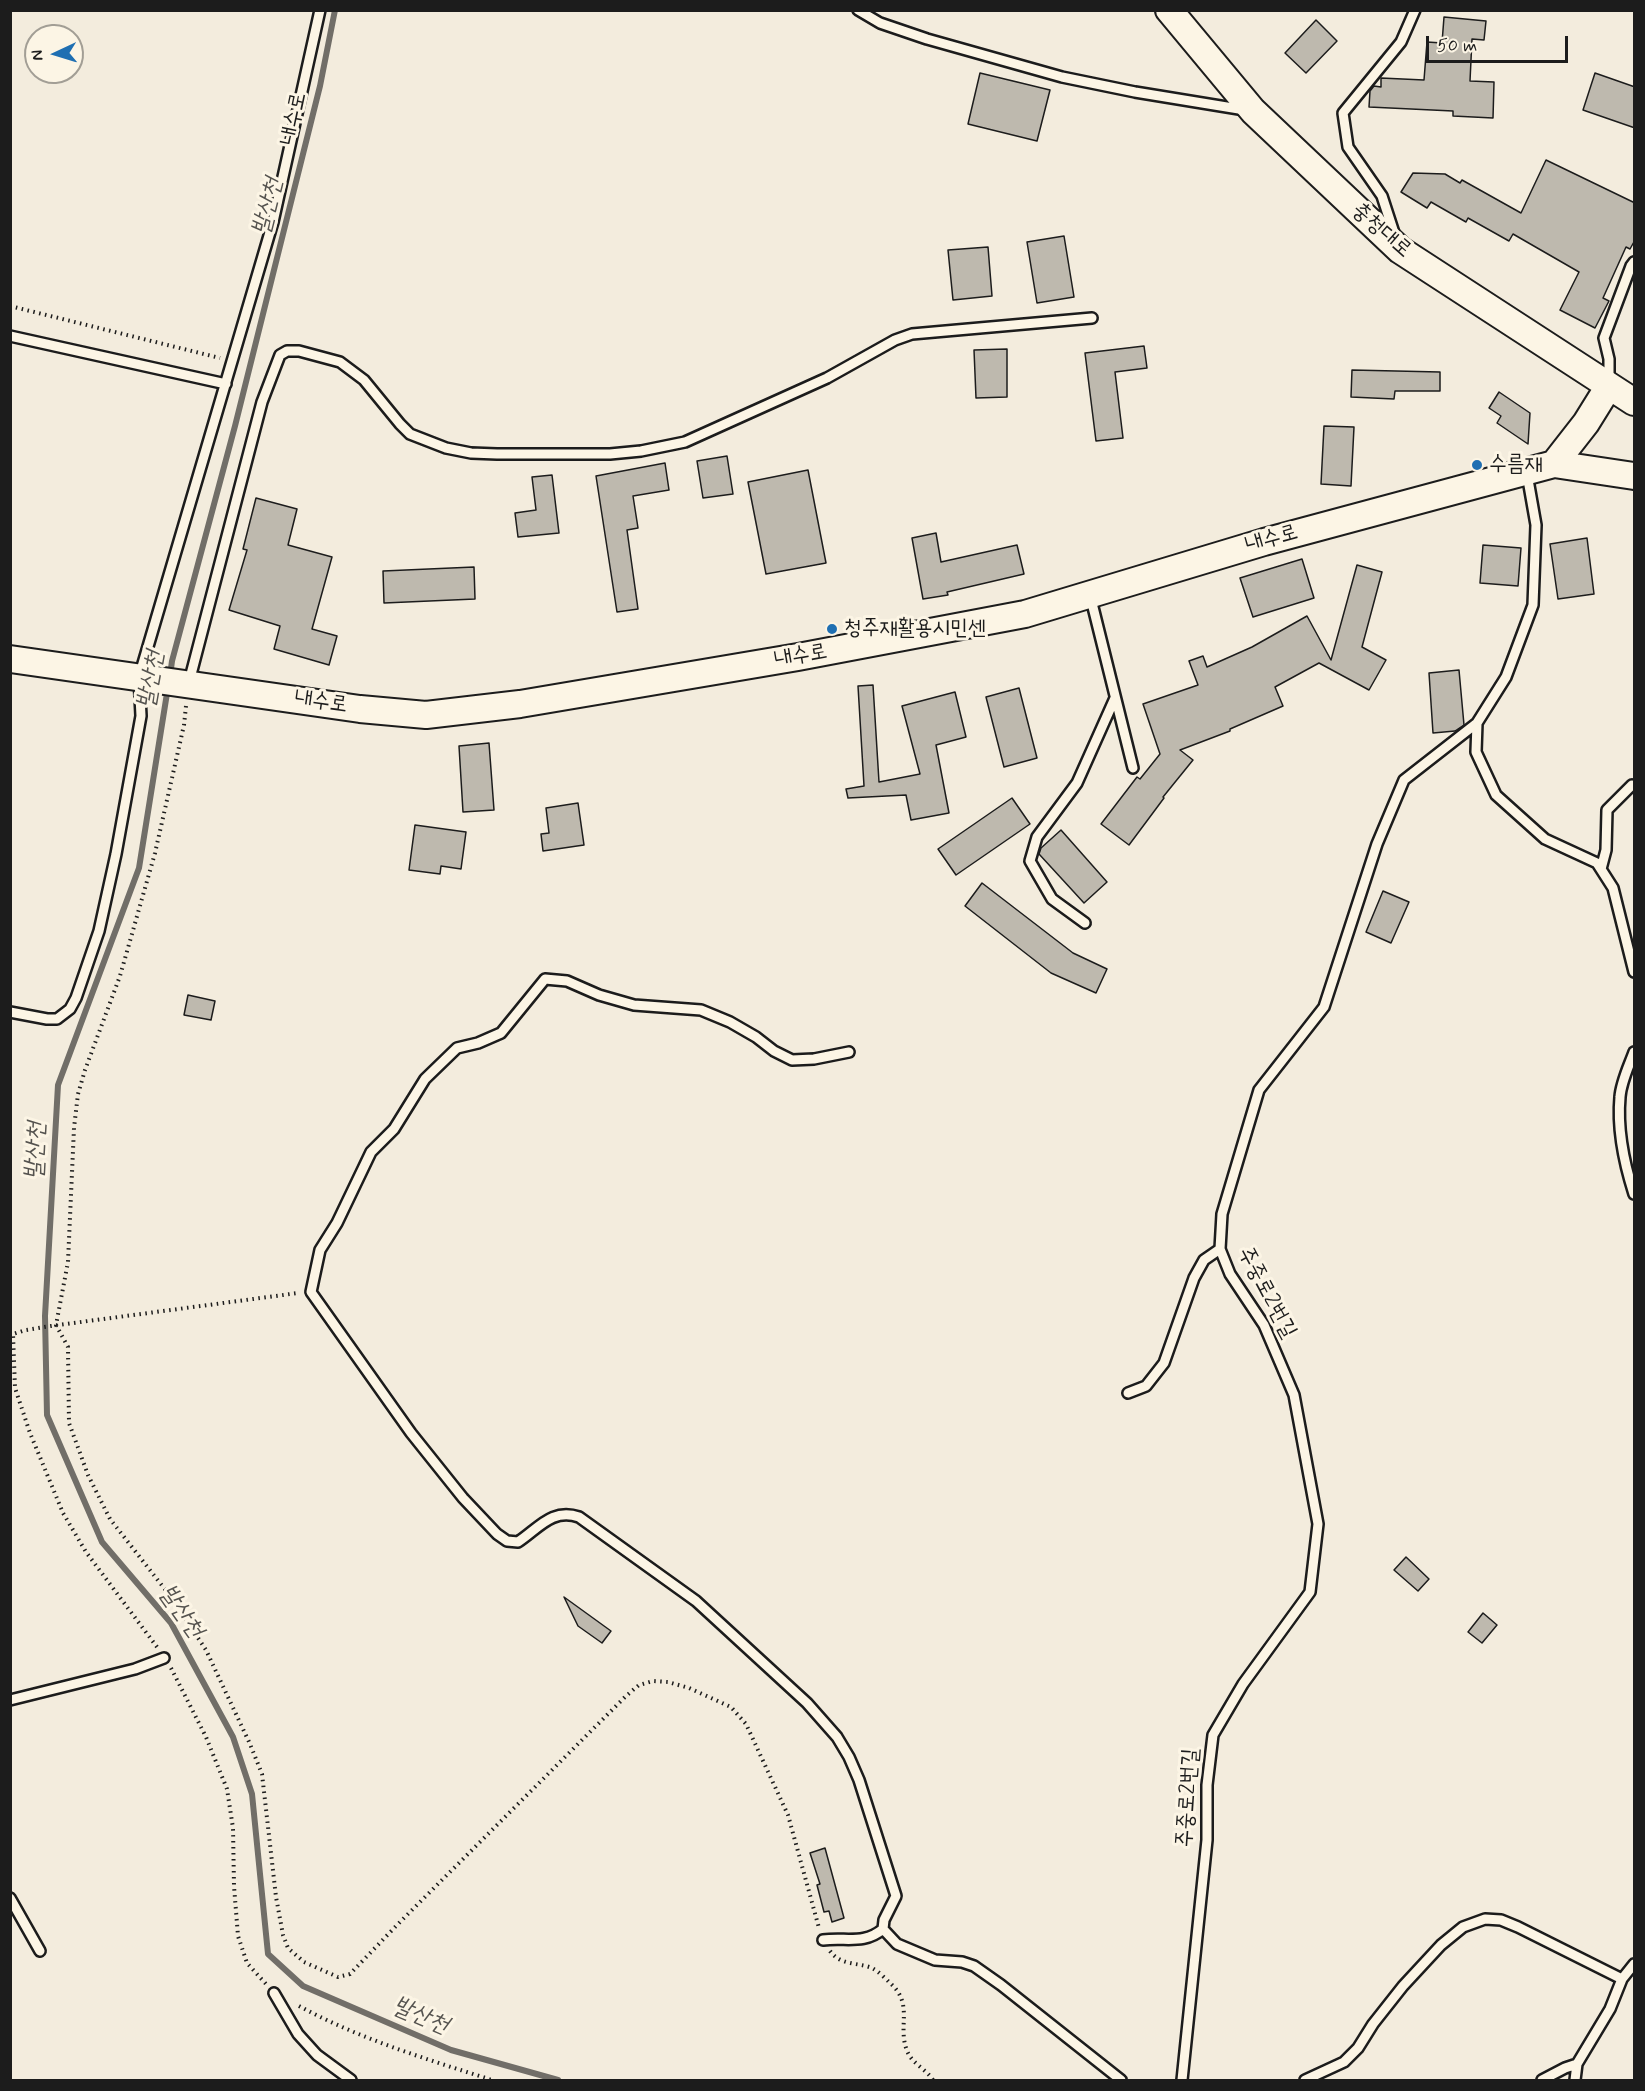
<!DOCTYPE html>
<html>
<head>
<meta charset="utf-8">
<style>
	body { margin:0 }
	#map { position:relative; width:1645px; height:2091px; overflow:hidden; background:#f3ecdd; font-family:Mynerve,sans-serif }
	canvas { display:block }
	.frame { position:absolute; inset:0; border:12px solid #1c1c1c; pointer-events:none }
	.north { position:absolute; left:24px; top:24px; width:60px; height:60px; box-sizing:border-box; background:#fcf5e5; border:2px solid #a29e95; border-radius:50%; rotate:266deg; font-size:16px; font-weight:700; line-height:24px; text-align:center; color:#1c1c1c }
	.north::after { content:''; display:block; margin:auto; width:21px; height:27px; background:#1f6fb2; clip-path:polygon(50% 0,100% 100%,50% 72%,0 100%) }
	.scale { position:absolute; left:1426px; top:36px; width:142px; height:27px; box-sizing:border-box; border:3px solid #1c1c1c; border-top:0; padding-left:8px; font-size:18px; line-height:21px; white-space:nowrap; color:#1c1c1c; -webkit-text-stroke:4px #fcf5e5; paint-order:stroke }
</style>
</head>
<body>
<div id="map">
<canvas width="1645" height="2091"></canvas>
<div class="frame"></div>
<div class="north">N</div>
<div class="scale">50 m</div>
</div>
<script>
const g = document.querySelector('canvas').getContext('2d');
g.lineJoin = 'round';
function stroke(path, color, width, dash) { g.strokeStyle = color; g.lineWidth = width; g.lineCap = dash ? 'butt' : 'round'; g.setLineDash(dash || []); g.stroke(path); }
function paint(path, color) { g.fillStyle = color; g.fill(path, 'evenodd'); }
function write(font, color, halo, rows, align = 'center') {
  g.font = font + ' Mynerve,"Poor Story",sans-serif'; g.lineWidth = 6; g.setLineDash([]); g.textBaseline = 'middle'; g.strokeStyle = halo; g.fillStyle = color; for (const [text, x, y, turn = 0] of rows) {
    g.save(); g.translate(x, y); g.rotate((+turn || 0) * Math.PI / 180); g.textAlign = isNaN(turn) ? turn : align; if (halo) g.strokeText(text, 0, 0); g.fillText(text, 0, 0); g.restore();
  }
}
const stream = new Path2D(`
	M170,676L172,661L235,426L320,86L335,10
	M168,687L139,868L58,1085L45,1316L47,1415L102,1542L171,1623L233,1737L252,1794L268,1954L303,1986L451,2050L558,2080`);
const building = new Path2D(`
	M1444,17L1486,21L1484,40L1472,39L1470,81L1494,82L1493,118L1453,116V111L1369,107L1370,91L1374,86L1381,87V78L1424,80L1427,42L1442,43Z
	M1316,20L1337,41L1306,73L1285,53Z
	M980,73L1050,90L1037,141L968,124Z
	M1595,73L1635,87V128L1583,110Z
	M1546,160L1635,203V240L1630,249L1626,247L1603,298L1609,301L1595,328L1560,310L1579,272L1513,234L1509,241L1468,218L1466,222L1431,202L1427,208L1401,192L1413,173L1445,174L1460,183L1462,180L1521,213Z
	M1064,236L1074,297L1037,303L1027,242Z
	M988,247L992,296L953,300L948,250Z
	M1144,346L1147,368L1115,372L1123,438L1096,441L1085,353Z
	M1007,349V397L976,398L974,350Z
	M1352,370L1440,372V391H1395L1394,399L1351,397Z
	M1499,392L1530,413L1528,444L1497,423L1501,416L1489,408Z
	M1324,426L1354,427L1351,486L1321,484Z
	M727,456L733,494L703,498L697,461Z
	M665,463L669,490L633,496L638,528L627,530L638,609L617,612L596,476Z
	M808,470L826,563L766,574L748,482Z
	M552,475L559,533L518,537L515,513L536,510L532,477Z
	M256,498L297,509L288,545L332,557L312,629L337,636L329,665L274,649L280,626L229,610L247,550L243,549Z
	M936,533L941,562L1017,545L1024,574L947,592L948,595L923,599L912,538Z
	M1587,538L1594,594L1558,599L1550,544Z
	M1483,545L1521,548L1518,586L1480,583Z
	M1302,559L1314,598L1253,617L1240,578Z
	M1357,565L1382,572L1362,647L1386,660L1369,690L1319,663L1275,687L1283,706L1230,729V731L1180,750L1193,760L1163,797L1164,798L1129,845L1101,824L1137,777L1140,779L1160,754L1143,704L1198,685L1189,661L1203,656L1207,667L1252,647L1307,616L1331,660Z
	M474,567L475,599L384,603L383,571Z
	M1459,670L1464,725L1455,731L1433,733L1429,673Z
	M873,685L879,782L920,774L902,706L955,692L966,737L936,745L949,813L911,820L906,795L848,798L846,789L864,786L858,686Z
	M1019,688L1037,758L1004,767L986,697Z
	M489,743L494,810L463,812L459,746Z
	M1012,798L1030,824L956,875L938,849Z
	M578,803L584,845L543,851L541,834L549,833L546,808Z
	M415,825L466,832L461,869L441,866L440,874L409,870Z
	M1061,830L1107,882L1084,903L1039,854L1041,848Z
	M982,883L1073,953L1107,969L1096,993L1051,973L965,906Z
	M1383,891L1409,902L1391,943L1366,932Z
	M188,995L215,1001L211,1020L184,1015Z
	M1406,1557L1429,1579L1418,1591L1394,1570Z
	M564,1597L611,1631L602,1643L578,1626Z
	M1483,1613L1497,1625L1482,1643L1468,1632Z
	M825,1848L844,1918L832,1922L829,1911L824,1912L817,1885L820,1884L810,1853Z`);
const path = new Path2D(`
	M10,306L220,358
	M186,706L184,725L155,853L120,976L85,1070L78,1094L74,1128L68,1262L56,1325L68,1347L69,1423L88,1475L110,1519L171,1597L206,1650L250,1744L262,1774L276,1897L283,1935L288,1948L304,1962L338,1977L350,1974L398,1924L626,1696L639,1685L653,1681L668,1682L689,1688L731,1707L746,1724L788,1815L819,1928
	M157,1647L86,1552L63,1513L30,1433L15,1388L13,1334L26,1330L51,1326L298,1293
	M171,1668L206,1737L227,1789L233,1828L234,1886L238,1936L247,1963L266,1984
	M830,1951C841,1966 857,1962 872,1968C878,1971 885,1978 890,1983C915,2005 896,2027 908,2053C913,2064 927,2070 933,2080
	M299,2006C360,2039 426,2059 492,2080`);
const lane = new Path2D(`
	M858,10L880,23L927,39L1062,77L1135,92L1245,110
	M1395,236L1382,196L1348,147L1343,113L1401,42L1415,10
	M10,336L226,384
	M1609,382V359L1604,338L1631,266L1634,262
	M1090,595L1133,768
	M189,682L262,402L280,355L287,351H299L340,362L364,380L400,424L410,434L446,448L471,453L497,454H610L641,451L685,442L827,378L895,340L912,334L1092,318
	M1477,723L1476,752L1496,795L1545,839L1597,863L1613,888L1634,972
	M1601,869L1606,850L1607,810L1632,785
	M1085,923L1052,899L1030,861L1037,837L1077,783L1115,698
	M10,1012L47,1019H57L70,1009L76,998L99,931L116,854L141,716L139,677L273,222L320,10
	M849,1052L814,1059L792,1060L774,1051L756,1037L730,1022L701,1010L634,1005L599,995L567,981L545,979L501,1033L478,1043L457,1048L425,1079L394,1129L371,1152L337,1223L320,1250L311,1292L411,1433L463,1498L497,1534L507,1541L518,1542C539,1528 552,1508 579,1517L696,1601L807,1703L837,1737L849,1757L859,1780L896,1896L884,1920L883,1929L897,1944L935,1960L962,1962L974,1966L1001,1985L1121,2080
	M1634,1052C1629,1066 1621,1082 1620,1097C1617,1130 1624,1163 1634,1194
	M1128,1393L1146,1386L1164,1363L1194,1278L1204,1260L1220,1249
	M10,1700L135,1669L164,1658
	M10,1898L40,1951
	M823,1940C846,1937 864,1945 883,1929
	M274,1993L298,2034L317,2055L351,2080
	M1182,2080L1207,1840V1785L1213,1735L1243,1684L1310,1592L1318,1524L1294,1395L1264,1325L1230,1274L1220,1249L1222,1214L1259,1090L1324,1007L1377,844L1404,780L1477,723L1506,677L1533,605L1536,525L1527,474
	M1305,2080L1344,2062L1358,2048L1373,2024L1403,1986L1441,1945L1463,1927L1485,1919L1501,1920L1518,1927L1622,1979
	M1542,2080L1565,2068L1577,2064
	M1575,2080L1577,2064L1610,2009L1622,1979L1634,1964`);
const secondary = new Path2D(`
	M1169,10L1253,111L1400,250L1634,402
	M1554,464L1586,423L1609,386
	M10,659L360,709L426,715L520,704L798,657L1025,614L1264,542L1554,464L1634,476`);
const markers = [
	[1477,465,6,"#1f6fb2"],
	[832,629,6,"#1f6fb2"]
];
const streetNames = [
	["내수로",295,119,-78],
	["충청대로",1381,231,41],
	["내수로",1272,540,-16],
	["내수로",801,657,-10],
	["내수로",321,703,8],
	["주중로2번길",1266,1293,62],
	["주중로2번길",1189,1798,-86]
];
const poiNames = [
	["수름재",1489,465],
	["청주재활용시민센",844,629]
];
const waterNames = [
	["발산천",269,207,-76],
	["발산천",152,680,-80],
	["발산천",37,1151,-87],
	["발산천",180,1612,55],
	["발산천",420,2017,23]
];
stroke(stream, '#716e68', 6);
paint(building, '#beb9ae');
stroke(building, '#1c1c1c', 1.5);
stroke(lane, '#1c1c1c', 14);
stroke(secondary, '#1c1c1c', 30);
stroke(path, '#1c1c1c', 4, [1.5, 4.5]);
stroke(lane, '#fcf5e5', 9);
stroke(secondary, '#fcf5e5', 26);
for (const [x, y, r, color] of markers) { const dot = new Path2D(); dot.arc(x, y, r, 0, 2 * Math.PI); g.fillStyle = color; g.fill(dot); stroke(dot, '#fcf5e5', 2); }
write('22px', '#1c1c1c', '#fcf5e5', streetNames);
write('22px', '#1c1c1c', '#fcf5e5', poiNames, 'left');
write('italic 24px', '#55534f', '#fcf5e5', waterNames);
</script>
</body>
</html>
